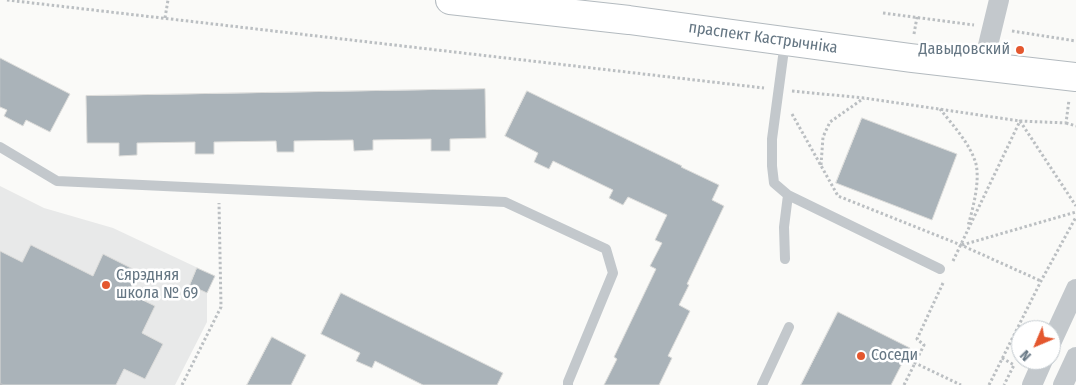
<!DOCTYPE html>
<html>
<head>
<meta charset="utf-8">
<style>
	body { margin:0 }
	#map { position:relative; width:1076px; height:385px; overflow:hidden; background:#fafaf8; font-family:"Fira Sans Condensed",sans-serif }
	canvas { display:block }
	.north { position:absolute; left:1011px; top:320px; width:50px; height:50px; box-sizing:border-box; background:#fff; border:1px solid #c1c8cd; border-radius:50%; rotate:225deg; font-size:14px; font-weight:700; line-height:20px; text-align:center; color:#657683 }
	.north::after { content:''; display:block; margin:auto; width:18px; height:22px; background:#e4572e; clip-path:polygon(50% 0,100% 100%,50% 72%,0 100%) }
</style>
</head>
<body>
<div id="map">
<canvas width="1076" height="385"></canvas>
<div class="north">N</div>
</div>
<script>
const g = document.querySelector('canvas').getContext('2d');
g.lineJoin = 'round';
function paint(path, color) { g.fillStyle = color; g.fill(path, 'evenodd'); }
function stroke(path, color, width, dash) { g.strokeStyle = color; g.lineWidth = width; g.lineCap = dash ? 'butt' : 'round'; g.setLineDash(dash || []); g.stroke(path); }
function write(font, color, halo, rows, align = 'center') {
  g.font = font + ' "Fira Sans Condensed",sans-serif'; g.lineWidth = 5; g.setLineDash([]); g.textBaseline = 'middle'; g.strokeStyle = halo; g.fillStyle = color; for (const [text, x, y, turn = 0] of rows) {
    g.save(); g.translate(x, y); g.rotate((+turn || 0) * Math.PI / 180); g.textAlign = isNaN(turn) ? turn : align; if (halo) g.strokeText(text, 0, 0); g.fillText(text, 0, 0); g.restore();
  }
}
const built = new Path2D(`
	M0,186L44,208L113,228L215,276L207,293V322L175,385H0Z`);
const building = new Path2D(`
	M0,58L70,94L50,132L26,120L23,126L4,116L7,110L0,107Z
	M485,89L486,138L450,139V151H431V139L373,140V150L354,151L353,140L294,141V152H277L276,141L214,142V154H195V142L137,143V155L119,156V143H87L86,96Z
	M527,91L682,166L681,167L719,185L712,200L724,206L687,284L689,285L679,305L690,311L668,356L672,358L659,385H604L617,359L614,357L656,269L650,266L662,243L655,240L667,215L628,197L623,205L609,198L613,190L553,161L549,169L534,162L538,153L505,136Z
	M862,118L957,154L932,220L836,183Z
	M31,245L93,276L103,254L139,272L128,293L155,306L142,333L163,344L145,379L124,369L116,385H0V251L22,262Z
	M197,268L215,276L207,293L190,285Z
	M341,293L503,373L497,385H423L375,361L372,368L356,361L360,353L321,334Z
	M838,312L910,348L891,385H801Z
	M272,337L306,355L291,385H247Z`);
const path = new Path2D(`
	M7,0L764,88
	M883,13L974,25
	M165,18L168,0
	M1012,31L1076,41
	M914,34L917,17
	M792,91L864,98L1020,121L1076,206
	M940,109C952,124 971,145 976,164C980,182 973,208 968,226
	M792,114L838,196L961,245L1041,281
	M1066,123L1076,126
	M821,165L823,137L830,122L864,98
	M962,245L1076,212
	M953,261L1020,121L1066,123L1069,100
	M943,283L917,339L924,345L915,363L961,385
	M1002,358L1014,365L1004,385
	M0,384L2,385
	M182,385L221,307L219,203
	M904,385L915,363
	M989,385L1041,281L1076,217`);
const service = new Path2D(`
	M0,147L57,181L505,202L606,249L613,273L568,382V385
	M788,195L940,269
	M785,259L784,227L788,195L774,183L772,166V139L785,42
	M762,385L789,327`);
const minor = new Path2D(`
	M983,66L999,0
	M1051,343L1076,289
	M1032,385L1043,360
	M1063,385L1076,357`);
const secondary = new Path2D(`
	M450,0L629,20L911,58L1076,77`);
const markers = [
	[1020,50,5,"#e4572e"],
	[106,285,5,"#e4572e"],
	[861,356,5,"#e4572e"]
];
const streetNames = [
	["праспект Кастрычніка",763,38,8]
];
const poiNames = [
	["Давыдовский",1010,50,"right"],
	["Сярэдняя",116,276],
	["школа № 69",116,294],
	["Соседи",871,356]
];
paint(built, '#e8e9e9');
paint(building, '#aab3b9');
stroke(building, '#dcdcda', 1);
stroke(secondary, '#b3babf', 30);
stroke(path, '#bbbfc2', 3, [2.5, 2.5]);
stroke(service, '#c3c8cc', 10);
stroke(minor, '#c3c8cc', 20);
stroke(secondary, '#fff', 28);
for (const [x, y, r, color] of markers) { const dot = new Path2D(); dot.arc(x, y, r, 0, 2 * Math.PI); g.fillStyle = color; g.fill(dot); stroke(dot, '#fff', 2); }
write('16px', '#657683', '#fff', streetNames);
write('16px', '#657683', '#fff', poiNames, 'left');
</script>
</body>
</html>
